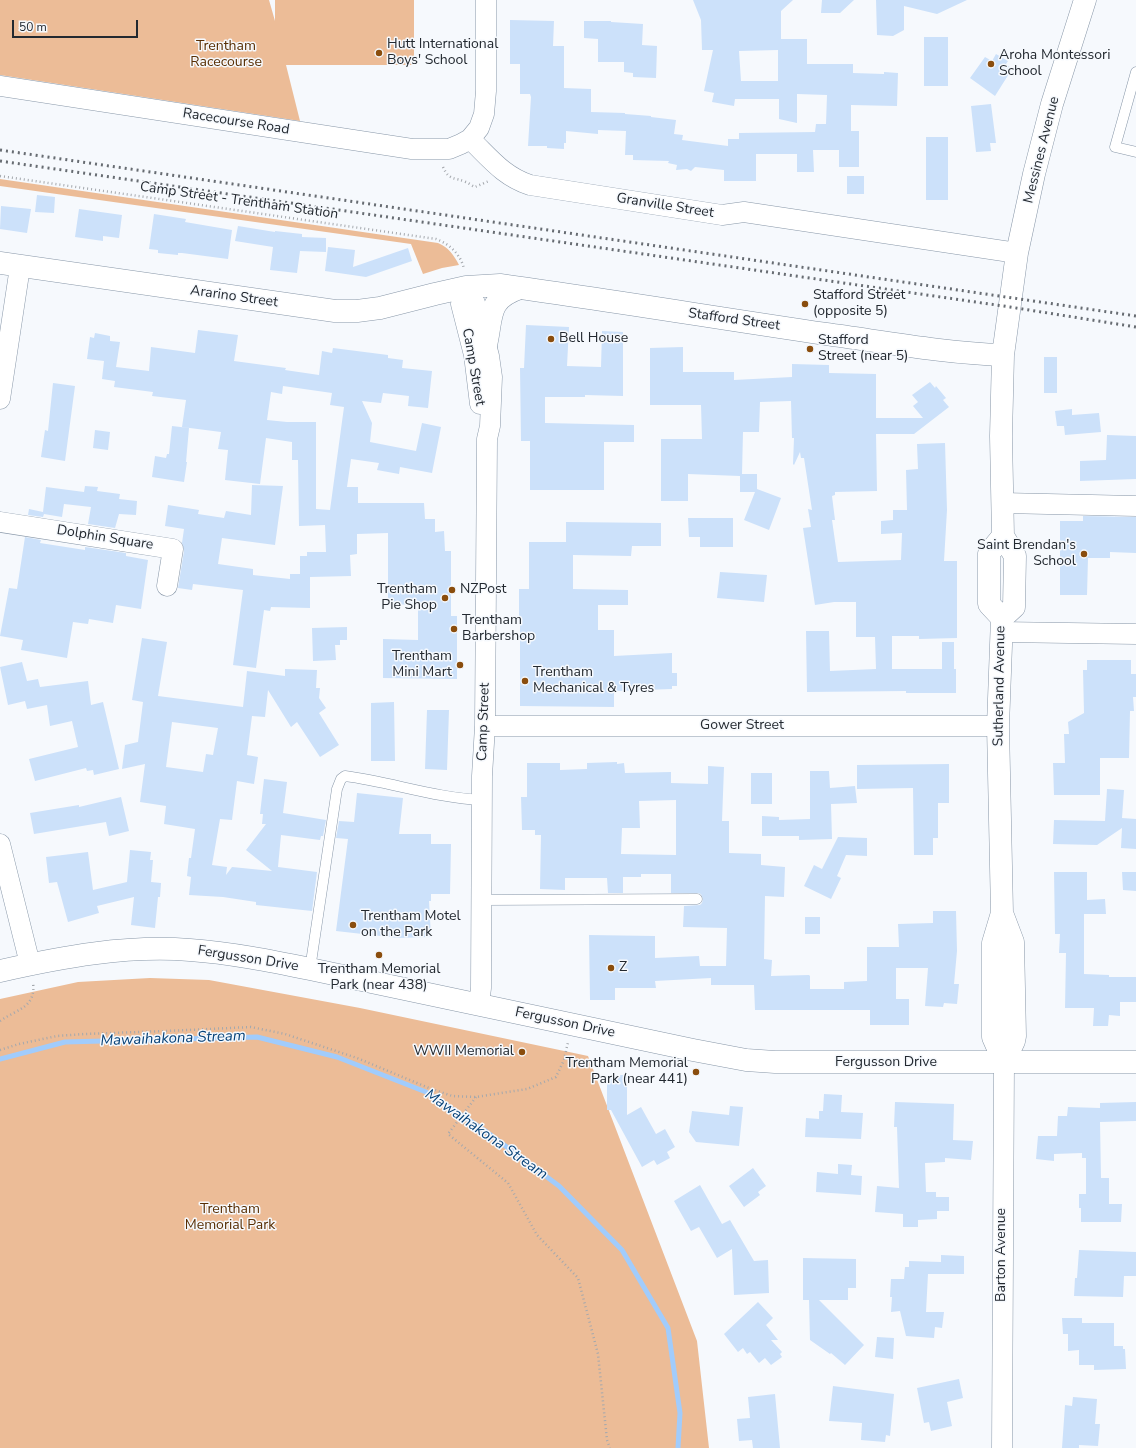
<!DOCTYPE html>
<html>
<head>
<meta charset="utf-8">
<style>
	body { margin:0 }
	#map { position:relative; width:1136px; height:1448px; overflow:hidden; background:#f6f9fd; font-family:"Nunito Sans",sans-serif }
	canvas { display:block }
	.scale { position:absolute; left:12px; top:20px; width:126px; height:18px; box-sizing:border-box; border:2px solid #232930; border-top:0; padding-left:5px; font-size:12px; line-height:14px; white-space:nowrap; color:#232930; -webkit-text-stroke:3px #f6f9fd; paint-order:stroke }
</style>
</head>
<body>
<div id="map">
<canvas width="1136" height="1448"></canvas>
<div class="scale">50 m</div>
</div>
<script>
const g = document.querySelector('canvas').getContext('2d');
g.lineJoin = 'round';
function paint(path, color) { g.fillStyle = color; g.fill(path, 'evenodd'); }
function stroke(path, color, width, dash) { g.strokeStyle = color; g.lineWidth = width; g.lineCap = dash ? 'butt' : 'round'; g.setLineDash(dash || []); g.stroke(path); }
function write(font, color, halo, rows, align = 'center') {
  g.font = font + ' "Nunito Sans",sans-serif'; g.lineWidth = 3; g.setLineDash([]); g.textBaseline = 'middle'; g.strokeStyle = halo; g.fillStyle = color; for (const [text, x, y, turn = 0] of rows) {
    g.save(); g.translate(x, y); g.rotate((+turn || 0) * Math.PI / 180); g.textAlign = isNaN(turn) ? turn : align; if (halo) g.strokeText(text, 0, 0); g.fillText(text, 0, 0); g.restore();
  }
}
const green = new Path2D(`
	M0,0H269L275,21V0H414V65H286L300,121L0,75Z
	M0,179L438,243C448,247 454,255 459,265L442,268L423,274L411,244L0,186Z
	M150,978L209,980L360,1008L588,1056L697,1341L709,1448H0V999L78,982Z`);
const stream = new Path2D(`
	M0,1059L65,1042L257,1037L337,1057L426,1092L484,1130L559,1186L622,1250L668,1328L680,1413L678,1448`);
const building = new Path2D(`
	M693,0H793L781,11V39H807V64H853V73L884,74V72L898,73L897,106L851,105V131H859V167H839V150H813L814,172H797V154H756V181H724V170L695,167L691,171L687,169L676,170L677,165L668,163L669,161L633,160V155H625L626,131L598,130V134L566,131V143H564V149L547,148V146H528L531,97L530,94H520V64H510V20L554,21L553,46H564V88L591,89V112L625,113V114L651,116V117L676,120L674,134L683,135L682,140L728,146V139H739V133L815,132L816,124H826L827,95L797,94V123L779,119V99H735L734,106L712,102L714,93L704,91L713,50H702L701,20ZM778,50V81H741L739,51Z
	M822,0H854L840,13H821Z
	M876,0H967L937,14L904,6V30L893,36L877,35Z
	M584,21H611V22L643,24L642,45L657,46L656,78L633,77V73L624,72V62H598V39L584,38Z
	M924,37H948V86H924Z
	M996,54L1008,61L1006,64L1012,69L995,96L970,78L985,57L992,61Z
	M991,104L996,143H990L991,151L976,152L971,106Z
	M926,137H948V200H926Z
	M847,176H864V194H847Z
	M37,195L55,197L54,213L35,212Z
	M1,206L31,209L27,233L0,229Z
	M79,209L122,215L119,238L103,236V241L75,237Z
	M154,214L186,219L185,222L232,230L228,259L182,253H178V255L158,253V250L149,249Z
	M238,226L275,232V231L302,234V237L326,238V252L300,251L297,273L270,270L273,247L235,241Z
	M328,247L355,250L353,267L408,248L412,261L366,277L325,271Z
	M526,325L569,327L567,366L601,367L602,331L623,332V396L585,395V397H545V423L634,425V442H604V490H530V441H521L520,368H524Z
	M198,330L238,335L234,361L286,368L285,370L319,375L322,351L332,353L333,348L388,355V358L403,360L402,368L432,371L428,408L408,406L409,396L383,393L381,403L362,401L372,423L370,442L416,451L422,423L441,427L432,473L400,467L399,474L377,470L379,463L351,459L347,487H358V503H424L425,519H435V532L444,531L445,551H451V616H457V679L383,678V639L418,640V605L388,604V533L357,534V554L350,555L351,576L310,577V608L271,607L270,611L264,610L256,668L233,665L243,590L193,584L192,590L178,588L184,551L182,543L184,529L165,526L168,505L199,510L198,514L224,518L226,511L251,515L252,485L283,486L275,545L222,538L218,564L253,569V575L290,579V574H300V556H307V552H326L325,525L299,526L298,460H292V442L266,438L260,484L225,480L228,450L218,449L221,432L182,427L186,400L152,396L153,392L114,387L115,381L102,379L104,361L87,359L90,337L94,338L95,333L110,336V341L120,342L116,367L149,371L151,347L195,353ZM283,386L332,393L330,405L344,407L330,510L316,509V422H287L267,420L271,392L282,394Z
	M683,347V372H734V380L792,377V364L829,365V373L876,374V418H923L913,406L918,402L912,395L930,382L935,388L936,386L946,398L943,400L949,407L914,434H876L877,491L835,492V495L832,496L835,520H832L838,562L901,560L902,533L881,534V521L893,520V510H907L906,470L918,469L917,444L945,443L947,510L944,561H957V638L919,639V636H892V669H942V642H954V669H956V693H906V691L807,692L806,631H829L830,671L876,669L875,637H856V602H834L815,605L803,528L811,527L808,509L812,510L804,458H801L800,452L794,465L793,464L794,438H792L791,401L760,402L759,432H743L742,474H757V489L781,498L769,530L744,520L755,492H740V476L688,474V501H661V439H702L701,405H650V348Z
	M1044,357H1057V393H1044Z
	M53,383L75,386L65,461L41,457L45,430L48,431Z
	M1072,409V415L1099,413L1101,432L1065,435L1064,426H1057L1055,411Z
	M172,426L189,428L186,462H187L184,482L152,477L155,456L166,458L167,454H169Z
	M95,430L110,432L108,450L93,448Z
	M1107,435L1136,436V479L1080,481V461L1106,460Z
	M85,486L98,487L97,491L120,494L119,499L137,501L136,515L119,514L115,528L88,524L91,507L64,504L62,517L44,514L43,517L28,515L29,509L43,512L46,487L84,492Z
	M1083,516L1136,517V553L1110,552V558H1088L1087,595H1060V521H1083Z
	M688,518H733V547H700V537H689Z
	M566,522L661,523V546H632L631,556L573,555V589L628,590V605H598V630H614V656L672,653V673H677V686H672V689L614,691V707L520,706V617H519V589H529V542H566Z
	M25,537L41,540L40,543L85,550V547L126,553V556L148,560L141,609L116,605L113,623L89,619L88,624L73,622L67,658L21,650L23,640L0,636L9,588L17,589Z
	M720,572L767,575L764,602L717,598Z
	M347,627V640H340V645H335L336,660L313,661L312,628Z
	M142,638L167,642L158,696L243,707L247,671L285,676V669L317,670L316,688H320L319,698L326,708L319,713L339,745L320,757L297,722L291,727L268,690L265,717L252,716L247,755L258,757L254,784L237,781L232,820L220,819L212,865L227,867L226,875L232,867L272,871L246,850L266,824H262L263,814H260L264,779L287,782L283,813L326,820L323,836H321L320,840L281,835L278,867L317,872L312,911L256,905V902L223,897L189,895L191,877L187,876L189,858H191L195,829L164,824L166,806L140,802L145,764L122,769L125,745L138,742L143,702L132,700ZM172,722L218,728L213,755L206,754L203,772L166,767Z
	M1087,660H1131V674H1136V697H1133L1134,711H1130L1129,758H1100V795H1054L1053,763H1065L1064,734H1069L1068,722L1084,713L1083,670H1087Z
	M22,662L27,681L38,679L40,687L88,681L91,705L103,702L119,769L94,775L93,770L87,771L86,768L35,781L29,759L78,747L72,721L50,726L47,705L27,709L25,701L8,705L0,667Z
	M394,702L395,761H371V703Z
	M427,710H449L447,770L425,769Z
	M617,762V764L624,763L625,773L671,772V783L708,784V766L724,767L722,821H729V853L761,854V865L785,867L784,897L765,896L764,959L772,960L771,976L809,975L810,976V989H844V982L867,981V947H899L898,924L933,923V911H956L957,951L954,984H959L957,1004L944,1003L943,1007L925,1006L928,968H896V999H909V1025H870V1010H755L754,985H711V978L655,981L656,988H615V1000H590L589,935L655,936V958L699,956L700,966H726L727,928L683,927L684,906L700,905L702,903L703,899L701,894L697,893H671V874H641V877H623V893H608L607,878H565V890L540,889L541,835H535V830H522L521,797H527V763H560V770L587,769V763ZM676,800V855L621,854L622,828H640L639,801Z
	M949,764V803H938V838H933V855H914L913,788L857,789V765Z
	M810,771H829L830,788L855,786L857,803L831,804L832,839L799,840V836H762V816L779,817V820L810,819Z
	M751,773H772V804H751Z
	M1107,789L1124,790L1122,818L1136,819V849L1121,848L1122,828L1097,845L1053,844L1054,820L1105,821Z
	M357,793L403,798L399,834H431V844H451L450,894H431V901H429L431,937L398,938L336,931L348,839L336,838L339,821L354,822Z
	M121,797L129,831L109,836L106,822L34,834L30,813L79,805V807Z
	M838,837L867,838V856L846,855L837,876L841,878L831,899L804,886L814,865L822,869Z
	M130,850L151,852L150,860H153L151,882L161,883L160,897H158L155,928L131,925L134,897L97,906L99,913L68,922L57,882L49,883L46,857L88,852L93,890L127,882Z
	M1054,872H1087V900L1105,899L1106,914H1084V974L1109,975V977H1136V1002H1120V1016L1109,1015L1108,1026H1093L1094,1008H1065L1066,953H1059L1060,934H1055Z
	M1122,872H1136V891L1123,890Z
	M805,917H820V934H805Z
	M607,1075H627V1115L641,1107L656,1134L665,1129L675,1147L667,1152L670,1158L657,1165L654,1160L642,1167L611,1110H607Z
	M824,1094L842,1095L841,1112L863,1113L861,1139L805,1137L806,1118L819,1119V1111H823Z
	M895,1102L954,1104L953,1140L973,1141L971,1160L945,1158V1162L925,1163L926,1192H936V1197H949V1211H937V1219L918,1220V1227H903V1214L875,1212L877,1186L899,1188L897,1127H894Z
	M1136,1102V1121L1100,1122L1101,1178H1109V1204H1122L1121,1222H1081V1208H1079V1194H1086V1158H1082V1153L1054,1154V1161L1036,1159L1038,1136H1057L1058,1116H1067L1068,1107L1100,1108V1103Z
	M730,1106L743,1107L739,1146L696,1142L689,1132L692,1111L729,1115Z
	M838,1164L852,1165L851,1175L862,1176L861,1195L816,1192L817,1172L838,1174Z
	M753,1168L766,1186L758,1192L760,1195L744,1207L729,1186Z
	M700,1185L722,1224L730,1220L754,1261L768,1260L769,1293L734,1295L732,1249L717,1258L699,1227L691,1231L674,1201Z
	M1079,1250L1136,1252V1276H1124L1123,1297L1074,1296L1075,1278H1077Z
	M941,1255L964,1256V1274H928L926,1312H944L942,1328L935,1327L934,1338L906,1336L900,1311L891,1312L892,1297H890L891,1279H904L905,1267H909V1261L941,1262Z
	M803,1258L856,1259V1288H848V1300H819L864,1345L845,1365L831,1353L830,1354L810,1340L809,1300H803Z
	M758,1302L773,1318L766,1325L778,1340H771L782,1352L780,1354L782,1357L771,1365L765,1358L759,1363L750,1352L747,1354L743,1348L738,1352L724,1334Z
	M1062,1318H1082V1323H1114V1346H1123V1349H1125L1126,1369L1094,1370V1365H1079V1350L1068,1351V1334H1063Z
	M877,1337L894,1338L893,1359L875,1357Z
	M959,1379L963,1398L947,1402L952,1426L931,1431L929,1422L924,1423L917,1388Z
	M833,1386L894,1394L890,1436L886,1435L885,1442L861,1440L862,1423L829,1421Z
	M775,1394L780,1448H753L752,1440L739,1441L737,1419L750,1418L748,1397Z
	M1073,1397L1097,1399L1095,1424H1100L1098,1446L1079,1445V1448H1062L1065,1405L1072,1406Z`);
const path = new Path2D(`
	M443,167C449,181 455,177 466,182C469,183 472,186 475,187L489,181
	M0,176L436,239C450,244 461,255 464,269
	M0,1021C17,1009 36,1008 33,983
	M0,1050L19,1044L57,1036L84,1034L167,1031L251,1027L285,1034L357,1058L429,1088L452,1096L476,1097L527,1089L556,1077L564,1060L568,1042
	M476,1097L448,1134L508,1183L537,1235L578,1278L598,1354L607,1440L610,1448`);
const service = new Path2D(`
	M1136,72L1115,147L1136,152
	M482,900L697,899
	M310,969L337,789L341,779L345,776C391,782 436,798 482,800`);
const minor = new Path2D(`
	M0,86L412,149H449L461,144L470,139L479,128L484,114L486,91V0
	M470,139C490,158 503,176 530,185L722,215L744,212L1017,253
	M466,287L467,296L475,303L489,356L492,377L490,426L487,439L485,726L482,776L481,988L479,1004
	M467,296L461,304L474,355L480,404
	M0,399L20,267
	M1003,503L1136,506
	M0,522L173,549L167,586
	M1001,632L1136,634
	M485,726H998
	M0,844L30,964
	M1002,1448L1004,1062`);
const tertiary = new Path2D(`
	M0,263L335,311H357L380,308L435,294L466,287L500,285C609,300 717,318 826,334C885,342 944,353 1003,355
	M486,345C493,316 486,300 520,288
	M1002,618L1014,607L1015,556L1003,536
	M1002,913L1013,942L1015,1036L1014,1041L1004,1062
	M1004,1062L993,1037V943L1002,913L998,726L1002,618L989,604V553L1003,536L1001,436L1003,355L1017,253L1034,174L1052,104L1085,0`);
const secondary = new Path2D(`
	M0,971C62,957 126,945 190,950C231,953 271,961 310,969L693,1050L746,1060L775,1062H1136`);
const rail = new Path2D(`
	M0,150L1136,316
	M0,161L1010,307L1136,327`);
const markers = [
	[379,53,4,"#8a4d0d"],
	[991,64,4,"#8a4d0d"],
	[805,304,4,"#8a4d0d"],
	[551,339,4,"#8a4d0d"],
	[810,349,4,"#8a4d0d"],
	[1084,554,4,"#8a4d0d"],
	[452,590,4,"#8a4d0d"],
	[445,598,4,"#8a4d0d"],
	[454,629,4,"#8a4d0d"],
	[460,665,4,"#8a4d0d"],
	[525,681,4,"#8a4d0d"],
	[353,925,4,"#8a4d0d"],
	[379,955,4,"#8a4d0d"],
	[611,968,4,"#8a4d0d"],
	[522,1052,4,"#8a4d0d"],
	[696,1072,4,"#8a4d0d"]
];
const poiNames = [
	["Hutt International",387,45],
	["Boys' School",387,61],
	["Aroha Montessori",999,56],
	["School",999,72],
	["Stafford Street",813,296],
	["(opposite 5)",813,312],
	["Bell House",559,339],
	["Stafford",818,341],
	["Street (near 5)",818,357],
	["Saint Brendan's",1076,546,"right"],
	["School",1076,562,"right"],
	["Trentham",437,590,"right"],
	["Pie Shop",437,606,"right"],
	["NZPost",460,590],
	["Trentham",462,621],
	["Barbershop",462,637],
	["Trentham",452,657,"right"],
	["Mini Mart",452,673,"right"],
	["Trentham",533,673],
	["Mechanical & Tyres",533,689],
	["Trentham Motel",361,917],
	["on the Park",361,933],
	["Z",619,968],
	["Trentham Memorial",379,970,"center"],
	["Park (near 438)",379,986,"center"],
	["WWII Memorial",514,1052,"right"],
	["Trentham Memorial",688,1064,"right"],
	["Park (near 441)",688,1080,"right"]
];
const parkNames = [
	["Trentham",226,47],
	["Racecourse",226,63],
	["Trentham",230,1210],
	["Memorial Park",230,1226]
];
const streetNames = [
	["Racecourse Road",236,122,9],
	["Messines Avenue",1042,150,-76],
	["Camp Street - Trentham Station",239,201,8],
	["Granville Street",665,206,9],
	["Ararino Street",234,297,8],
	["Stafford Street",734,320,8],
	["Camp Street",473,367,80],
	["Dolphin Square",105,538,9],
	["Sutherland Avenue",1000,686,-89],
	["Camp Street",484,722,-88],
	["Gower Street",742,726],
	["Fergusson Drive",248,959,9],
	["Fergusson Drive",565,1023,12],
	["Fergusson Drive",886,1063],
	["Barton Avenue",1002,1255,-90]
];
const waterNames = [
	["Mawaihakona Stream",173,1039,-2],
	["Mawaihakona Stream",486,1135,35]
];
paint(green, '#ecbc97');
stroke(stream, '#a1ccfc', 5);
paint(building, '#cce1fa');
stroke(service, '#8897a8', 11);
stroke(minor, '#8897a8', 21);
stroke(tertiary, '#8897a8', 23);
stroke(secondary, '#8897a8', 23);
stroke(path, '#a4a8ad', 2.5, [1, 3]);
stroke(service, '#fff', 10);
stroke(minor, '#fff', 20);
stroke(tertiary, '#fff', 22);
stroke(secondary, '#fff', 22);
stroke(rail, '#676c72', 3, [2, 4]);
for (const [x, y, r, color] of markers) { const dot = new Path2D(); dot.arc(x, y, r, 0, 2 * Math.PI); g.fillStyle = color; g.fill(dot); stroke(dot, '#f6f9fd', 1.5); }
write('14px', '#232930', '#f6f9fd', poiNames, 'left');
write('14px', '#582e03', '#f6f9fd', parkNames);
write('14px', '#232930', '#f6f9fd', streetNames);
write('italic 15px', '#074278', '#f6f9fd', waterNames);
</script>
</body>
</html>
